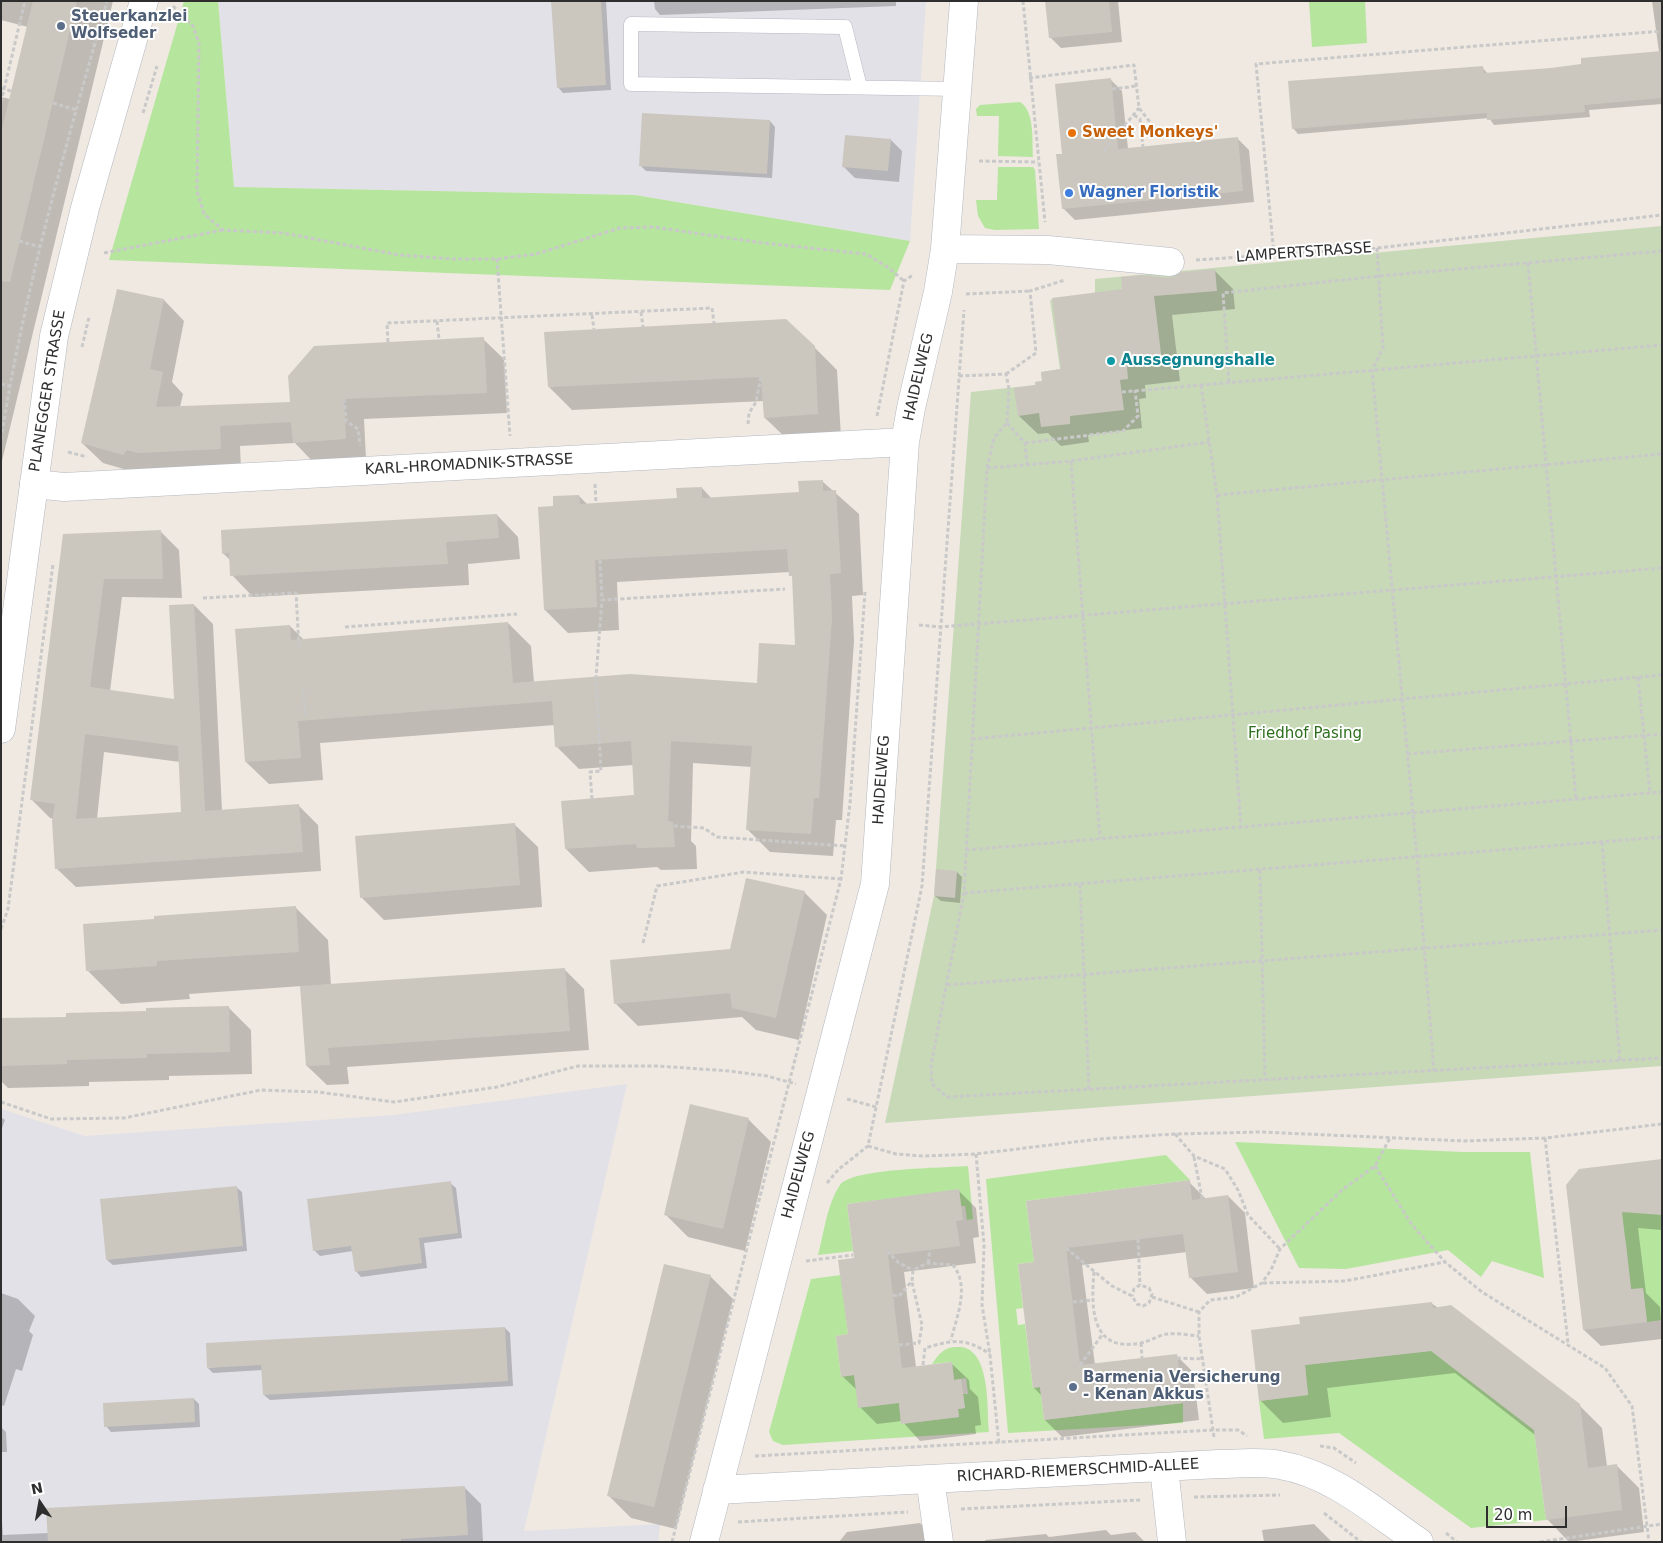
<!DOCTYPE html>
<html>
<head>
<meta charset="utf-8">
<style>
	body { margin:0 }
	#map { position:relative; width:1663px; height:1543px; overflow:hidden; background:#efe9e1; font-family:"DejaVu Sans",sans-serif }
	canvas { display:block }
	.frame { position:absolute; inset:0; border:2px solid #2e2e2e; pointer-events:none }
	.north { position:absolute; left:15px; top:1478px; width:50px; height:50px; -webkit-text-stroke:4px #fff; paint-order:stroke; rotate:348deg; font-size:14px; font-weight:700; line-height:20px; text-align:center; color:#2e2e2e }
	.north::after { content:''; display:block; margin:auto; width:18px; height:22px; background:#2e2e2e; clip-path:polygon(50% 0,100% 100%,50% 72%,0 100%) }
	.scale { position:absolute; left:1486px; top:1506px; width:81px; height:22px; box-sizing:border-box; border:2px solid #2e2e2e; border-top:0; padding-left:6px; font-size:15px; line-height:18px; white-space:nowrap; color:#2e2e2e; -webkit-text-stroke:4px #fff; paint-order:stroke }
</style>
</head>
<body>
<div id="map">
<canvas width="1663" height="1543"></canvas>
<div class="frame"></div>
<div class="north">N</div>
<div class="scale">20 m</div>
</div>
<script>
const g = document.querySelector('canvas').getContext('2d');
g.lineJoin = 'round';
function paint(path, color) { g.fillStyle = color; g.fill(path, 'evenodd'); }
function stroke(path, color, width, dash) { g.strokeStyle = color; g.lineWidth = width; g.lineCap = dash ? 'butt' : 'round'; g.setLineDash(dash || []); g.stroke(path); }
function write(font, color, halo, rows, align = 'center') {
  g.font = font + ' "DejaVu Sans",sans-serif'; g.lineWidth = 4; g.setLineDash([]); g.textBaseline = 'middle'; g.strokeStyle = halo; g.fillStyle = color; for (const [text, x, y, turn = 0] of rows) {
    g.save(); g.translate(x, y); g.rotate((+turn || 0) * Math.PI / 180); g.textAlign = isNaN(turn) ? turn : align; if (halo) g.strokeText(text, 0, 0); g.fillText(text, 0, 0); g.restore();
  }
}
const industrial = new Path2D(`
	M218,1H926L910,241L635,195L234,187Z
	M627,1084L524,1531L660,1524L658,1542H1V1109L85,1136L394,1115Z`);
const green = new Path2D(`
	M184,1H218L234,187L635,195L910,241L890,290L109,260Z
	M1309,1H1365L1367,43L1312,47Z
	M1020,102C1035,111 1032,141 1033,157L998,156L999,116H977L976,109L980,105Z
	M998,167H1033L1035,170L1039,229L995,230L985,228L978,216L976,200H997Z
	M1235,1142L1463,1152H1530L1544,1278L1492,1261L1481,1277L1448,1250L1346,1269L1299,1268Z
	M1166,1155L1190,1180L1026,1201L1034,1262L1018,1264L1023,1308L1016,1309L1018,1325L1025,1324L1033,1388L1040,1387L1044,1420L1183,1403V1423L1008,1433L986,1179Z
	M968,1166L973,1219L967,1220L965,1206H961L959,1190L847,1204L853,1251L818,1255C824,1233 827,1204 840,1185C852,1168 944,1168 968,1166Z
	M1652,1209L1662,1215V1320L1647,1322L1643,1289H1631L1626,1243L1618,1213Z
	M841,1275L848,1334L836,1336L841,1376L854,1375L899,1403L901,1424L959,1417L958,1409L965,1408L963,1394H968L966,1378L954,1380L952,1362L932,1364C940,1352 945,1346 960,1347C991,1349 987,1410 989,1432L783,1445L773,1441L769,1432L811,1279Z
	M1438,1350V1356L1534,1430L1546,1520L1471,1528L1339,1433L1264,1439L1259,1401L1308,1395L1305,1365Z`);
const cemetery = new Path2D(`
	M1662,226V1066L885,1123L934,896L971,392L1035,385V382L1042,381L1041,372L1060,369L1050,300L1095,293V279Z`);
const shadow = new Path2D(`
	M1,1H113L1,465V97L10,99L28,27L1,20Z
	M552,1H606L611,90L563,93L558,87Z
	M654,1H896V6L660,15L655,9Z
	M1046,1H1118L1122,42L1061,48L1050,37Z
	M1652,1H1662V104L1589,110L1590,117L1494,125L1489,118L1298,134L1293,128L1482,67L1488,74L1525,77L1659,52Z
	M1111,80L1122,91L1128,149L1238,139L1249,150L1254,202L1075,220L1063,208V155Z
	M770,121L775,127L772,178L646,171L641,166Z
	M891,140L902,151L899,182L855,178L843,166Z
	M1214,270L1233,289L1235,309L1172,315L1180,381L1145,385L1146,398L1139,399L1142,428L1088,435L1089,442L1061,446L1048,433L1038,434L1019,416L1037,386L1062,370L1124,290Z
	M118,290L164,300L184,321L172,382L183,394L180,407L291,403L483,339L504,359L507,413L364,419L366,459L315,464L295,443L240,446L241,469L144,475L103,463L82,443Z
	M814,347L837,370L841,437L788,440L765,418L764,401L572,410L549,387Z
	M822,481L859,514L863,595L852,596L854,641L842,820H836L833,856L770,852L748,830L752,767L693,763L691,841L696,846L697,869L661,870L657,867L589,872L566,849L635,796L633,765L579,769L556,746L555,725L320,743L323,780L269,784L246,762L290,626L304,640L508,623L531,646L534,683L758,684L797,646L793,578L790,572L617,582L619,630L568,633L545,610L555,507L579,496L588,505L678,499L702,488L712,499L801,493Z
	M497,515L518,537L520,559L468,564L469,585L253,597L232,575L230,560L223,553Z
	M160,531L179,550L182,598L122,597L110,691L176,700L194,605L213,624L222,811L299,806L318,825L321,871L76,887L56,868L54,819L50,818L31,799L64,535ZM104,752L180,762L182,814L97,819Z
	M515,825L538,847L542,907L384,920L361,897Z
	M957,872L962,877L960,903L941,901L935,896Z
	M804,892L827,915L799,1040L756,1030L742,1017L638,1026L616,1004L731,950Z
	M295,907L328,940L331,985L565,970L584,989L589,1050L347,1067L349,1084L327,1085L307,1066L302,986L189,994L190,999L121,1004L88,971Z
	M228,1007L251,1030L252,1074L169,1076V1080L89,1082V1086L8,1088L1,1081V1019L67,1018Z
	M1,1117L5,1120L1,1131Z
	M748,1119L771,1142L745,1251L688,1237L666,1215Z
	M1662,1160V1230L1638,1228L1646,1293L1660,1307L1662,1339L1601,1346L1584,1330L1567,1185Z
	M1189,1182L1206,1199L1228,1196L1245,1213L1254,1288L1207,1294L1190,1277L1187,1252L1082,1265L1095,1365L1176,1355L1193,1372L1199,1420L1062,1437L1045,1420L1042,1396L1034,1388L1035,1263Z
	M450,1183L456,1188L462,1238L424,1243L427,1268L361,1277L356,1271L353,1251L320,1256L314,1250Z
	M236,1187L242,1192L247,1251L113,1265L107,1260Z
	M959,1191L976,1208L979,1237L973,1238L976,1263L904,1272L916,1367L951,1363L969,1380L970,1389L978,1397L981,1425L975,1426L976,1434L920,1441L902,1421L877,1424L860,1407L858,1391L842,1376L850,1335L855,1259Z
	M710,1276L733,1299L676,1529L631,1518L608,1495Z
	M1,1293L18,1299L35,1316L29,1331L33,1335L22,1371L16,1369L4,1406L1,1405Z
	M1431,1303L1579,1405L1602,1428L1607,1466L1616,1465L1639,1488L1644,1532L1569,1542L1547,1519L1535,1435L1455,1373L1327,1388L1331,1417L1283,1423L1260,1400L1302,1325Z
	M505,1328L510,1333L513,1386L270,1400L264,1395L263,1370L213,1373L208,1368Z
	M194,1399L199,1404L200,1427L111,1432L106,1426Z
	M1,1427L6,1432L7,1452H1Z
	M465,1488L481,1504L483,1542H1V1507L3,1535L49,1533Z
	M920,1523L939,1542H839L847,1532Z
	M1314,1524L1332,1542H1264L1262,1530Z
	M1106,1530L1111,1535L1135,1532L1145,1542H985V1540L1046,1534L1049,1537Z`);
const building = new Path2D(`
	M33,1H77L10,282L1,281V133Z
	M551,1H601L606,85L557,88Z
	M1045,1H1109L1112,32L1049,38Z
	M1662,51V98L1584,105L1585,112L1487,120V113L1292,129L1288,81L1483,66L1484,73L1551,68L1581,64V58Z
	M1111,78L1118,149L1238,137L1243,191L1062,209L1056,154H1062L1055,84Z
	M642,113L770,120L767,174L639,166Z
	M845,135L891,139L888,171L842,167Z
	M1215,269L1217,291L1154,296L1162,362L1127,367L1128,379L1120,380L1124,410L1070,416V424L1041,427L1039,413L1018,416L1014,388L1036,385L1035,382L1042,381L1041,372L1061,369L1052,298L1122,289L1121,277L1142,275L1169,278L1176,276L1182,272Z
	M117,289L164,299L150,369L163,372L156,407L290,402L288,376L314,346L484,337L487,393L344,399L346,439L293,443L291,422L220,426L221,449L138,453L127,450L123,455L81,443Z
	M786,319L815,346L818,414L764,418L761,377L548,387L544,332Z
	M823,480V491L836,490L841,573L830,574L832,618L819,798H814L811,834L746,830L752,746L671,741L668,821L673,822L675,847L637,848L636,844L565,849L561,801L634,795L631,741L555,747L552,701L298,721L301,758L245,762L235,629L290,625L291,640L508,622L513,683L630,674L757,683L759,643L795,645L792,576H789L787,549L595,560L597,607L544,610L538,507L553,506V496L579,495L580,504L677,498L676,488L702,487V498L799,492L798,481Z
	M497,514L499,538L446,542L448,564L230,576L229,553L222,554L221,530Z
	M161,530L163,579H104L90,687L174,699L169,605L194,604L205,811L299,804L303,852L55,869L52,821L55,804L30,800L63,534ZM85,734L178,746L181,812L76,819Z
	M515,823L520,885L360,898L355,836Z
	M936,869L957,871L955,898L934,896Z
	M746,878L805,891L776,1018L732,1008L730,993L614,1004L610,960L730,949Z
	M296,906L299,952L157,961V966L86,971L83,924L154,919V916Z
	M565,968L570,1031L328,1048L330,1065L306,1066L300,986Z
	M229,1006L230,1052L147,1054V1058L67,1060V1064L1,1066V1018L66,1017V1013L146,1011V1008Z
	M690,1104L749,1118L723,1229L664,1215Z
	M1662,1159V1215L1622,1212L1631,1289L1643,1288L1647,1322L1583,1330L1566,1185L1579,1169Z
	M1190,1180L1192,1200L1228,1195L1238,1272L1189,1278L1183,1234L1066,1248L1080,1365L1177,1354L1183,1403L1044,1420L1040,1387L1033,1388L1018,1264L1034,1262L1026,1201Z
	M451,1181L458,1233L419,1238L422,1263L355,1272L351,1246L313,1251L307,1199Z
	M237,1186L243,1246L106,1260L100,1199Z
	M959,1189L963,1220L956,1221L960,1246L888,1255L902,1368L952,1362L954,1380L961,1379L965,1408L958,1409L959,1417L901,1424L899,1403L858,1408L854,1375L841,1377L836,1336L848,1334L838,1260L854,1258L847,1204Z
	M664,1264L711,1275L654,1507L607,1496Z
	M1432,1302L1433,1308L1451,1305L1580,1404L1588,1468L1617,1464L1622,1510L1546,1520L1534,1430L1431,1351L1305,1365L1308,1395L1259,1401L1251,1330L1300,1324L1299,1317Z
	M505,1327L508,1381L263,1395L261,1365L207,1368L206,1343Z
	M194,1398L195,1422L104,1427L103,1403Z
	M465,1486L468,1535L401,1539V1542H48L46,1508Z`);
const path = new Path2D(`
	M1023,1L1045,222
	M173,6L193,26L199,43L197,191L204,214L223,230L283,233L399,255L452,259H497L536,254L620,228L653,227L763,243L866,254L889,268L904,281
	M1029,78L1134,65L1139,108L1160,135L1192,130L1194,142
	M1,88L11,91
	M1112,89L1136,86
	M1,102L25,1
	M53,103L77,110
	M143,113L157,66
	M1134,115L1140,119L1143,147
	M1104,151L1139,108
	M979,161L1038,162
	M19,241L41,247
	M1377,248L1383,348L1372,370L1417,857L1434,1071
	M104,253L223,230
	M1274,255L1256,64L1662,31
	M497,259L510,436
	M1196,260L1377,248L1662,215
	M1528,263L1576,799
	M966,294L1030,291
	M641,312L643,327
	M592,315L594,329
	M437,321L439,339
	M388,342L387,323L712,308L714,323
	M82,347L89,317
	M1006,374L1036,353L1030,291L1065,280
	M959,376L1006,374L1009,389L1007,423L994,438L987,468L964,893L931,1065L932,1084L947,1097L1662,1058
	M1229,382L1223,293L1379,276L1662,251
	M1,384L10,386
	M1201,385L1217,495L1241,827
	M1122,392L1662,345
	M344,399L346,421L358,429L360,445
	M877,416L904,281L913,275
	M1007,423L1025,443L1027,464
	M748,424L749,413L756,402L761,377
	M1,439C24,291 66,145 107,1
	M1025,443L1123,431L1138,416L1135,390
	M68,452L87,457
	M1071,461L1100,839
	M987,468L1071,461L1209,442
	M595,484L596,503
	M1217,495L1662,454
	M600,560L602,600L785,589
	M203,598L296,593L299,648
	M919,625L940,627L1662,568
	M345,627L517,614
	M1638,677L1650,793
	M303,691L306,717
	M972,739L1662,675
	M1407,754L1662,734
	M592,799L590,772L601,771L596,677L602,600
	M674,826L704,828L717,837L846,846
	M1602,842L1620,1061
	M966,850L1662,792
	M1260,870L1265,1080
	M1080,884L1089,1089
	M964,893L1662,837
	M1,929L8,909L53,564
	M643,943L657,886L744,872L841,879
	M947,985L1662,930
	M847,1099L876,1107
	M1,1102L51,1119L124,1118L261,1090L318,1092L394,1102L497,1087L578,1066H658L729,1071L767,1076L796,1084
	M1175,1134L1194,1156L1225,1169L1238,1190L1248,1215L1280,1249
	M1545,1138L1568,1343
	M868,1146L896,1154L923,1156L976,1154L1099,1139L1175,1134L1261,1132L1464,1141L1545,1138L1662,1124
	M976,1154L984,1245L982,1305L990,1355L999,1444
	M1194,1157L1202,1198
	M1375,1166L1412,1225L1445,1262L1482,1292L1605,1368L1632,1406L1649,1542
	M827,1183L839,1169L868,1146L922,886L964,310
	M1138,1239L1140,1285
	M1066,1248L1112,1286L1132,1296L1137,1304L1143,1306L1149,1303L1152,1294L1149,1288L1140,1285L1134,1289L1132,1296
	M887,1251L899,1263L913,1270
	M806,1261L853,1255
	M928,1263L930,1249
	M1094,1272C1091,1307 1090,1353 1141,1343C1150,1341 1159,1335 1167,1334C1177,1333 1189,1335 1199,1336
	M1263,1283L1345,1281L1445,1262
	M893,1295L899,1296L912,1281L913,1270L928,1263L953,1265C970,1287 957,1315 951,1340
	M1152,1297L1199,1312
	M1073,1302L1092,1300
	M1141,1343L1142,1358
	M899,1345L919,1343L922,1325L912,1282
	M1177,1358L1204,1359
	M923,1365L925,1348C953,1340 964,1337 990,1354
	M1080,1365L1102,1335
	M1214,1437L1199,1336V1312L1210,1300L1236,1297L1262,1283L1271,1270L1280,1249L1342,1190L1375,1166L1390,1138
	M1320,1446L1334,1448L1356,1463
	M755,1456L1212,1430H1238L1247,1436
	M1194,1497L1280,1495
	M961,1509L1140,1500
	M1324,1513L1361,1542
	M738,1522L908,1512
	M1446,1533L1457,1542
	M672,1542L841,879L850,803L865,592
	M1540,1542L1662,1524`);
const service = new Path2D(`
	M860,87L845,27L631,24V84L959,89`);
const minor = new Path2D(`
	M945,249L1048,250L1170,262
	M34,484L64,487L905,442
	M1164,1467L1172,1542
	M930,1479L939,1542
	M717,1490L1219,1464C1238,1464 1260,1461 1280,1465C1333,1474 1375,1512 1419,1542
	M704,1542L875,884L905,442L911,408L938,292L945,249L964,1`);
const secondary = new Path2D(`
	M1,729L54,336L85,208L144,1`);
const markers = [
	[61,26,5,"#5c6f8a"],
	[1072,133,5,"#e8710a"],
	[1069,193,5,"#3f7fe0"],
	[1111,361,5,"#0f9aa8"],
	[1073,1387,5,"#5c6f8a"]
];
const serviceNames = [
	["Steuerkanzlei",71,17],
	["Wolfseder",71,34],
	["Barmenia Versicherung",1083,1378],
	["- Kenan Akkus",1083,1395]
];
const foodNames = [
	["Sweet Monkeys'",1082,133]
];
const shopNames = [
	["Wagner Floristik",1079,193]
];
const streetNames = [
	["LAMPERTSTRASSE",1304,253,-4],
	["HAIDELWEG",919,377,-77],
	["PLANEGGER STRASSE",48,391,-81],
	["KARL-HROMADNIK-STRASSE",469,465,-3],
	["HAIDELWEG",882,780,-86],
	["HAIDELWEG",799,1175,-75],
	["RICHARD-RIEMERSCHMID-ALLEE",1078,1471,-3]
];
const cultureNames = [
	["Aussegnungshalle",1121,361]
];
const parkNames = [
	["Friedhof Pasing",1305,734]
];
paint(industrial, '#e3e1e8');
paint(green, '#b6e59e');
paint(cemetery, '#c8d9b8');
paint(shadow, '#0003');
paint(building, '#cbc7bf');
stroke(service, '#b4b7c1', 15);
stroke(minor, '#b4b7c1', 29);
stroke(secondary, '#b4b7c1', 29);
stroke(path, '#c9c9c9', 3, [4, 2.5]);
stroke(service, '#fff', 14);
stroke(minor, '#fff', 28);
stroke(secondary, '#fff', 28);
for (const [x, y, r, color] of markers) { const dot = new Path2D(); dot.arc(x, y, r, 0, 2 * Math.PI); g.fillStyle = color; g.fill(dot); stroke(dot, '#fff', 2); }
write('bold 15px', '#4e5e75', '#fff', serviceNames, 'left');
write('bold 15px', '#c56008', '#fff', foodNames, 'left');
write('bold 15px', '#366cbe', '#fff', shopNames, 'left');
write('15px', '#2e2e2e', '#fff', streetNames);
write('bold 15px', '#0d838f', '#fff', cultureNames, 'left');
write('15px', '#2c6e1b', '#fff', parkNames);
</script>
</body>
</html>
